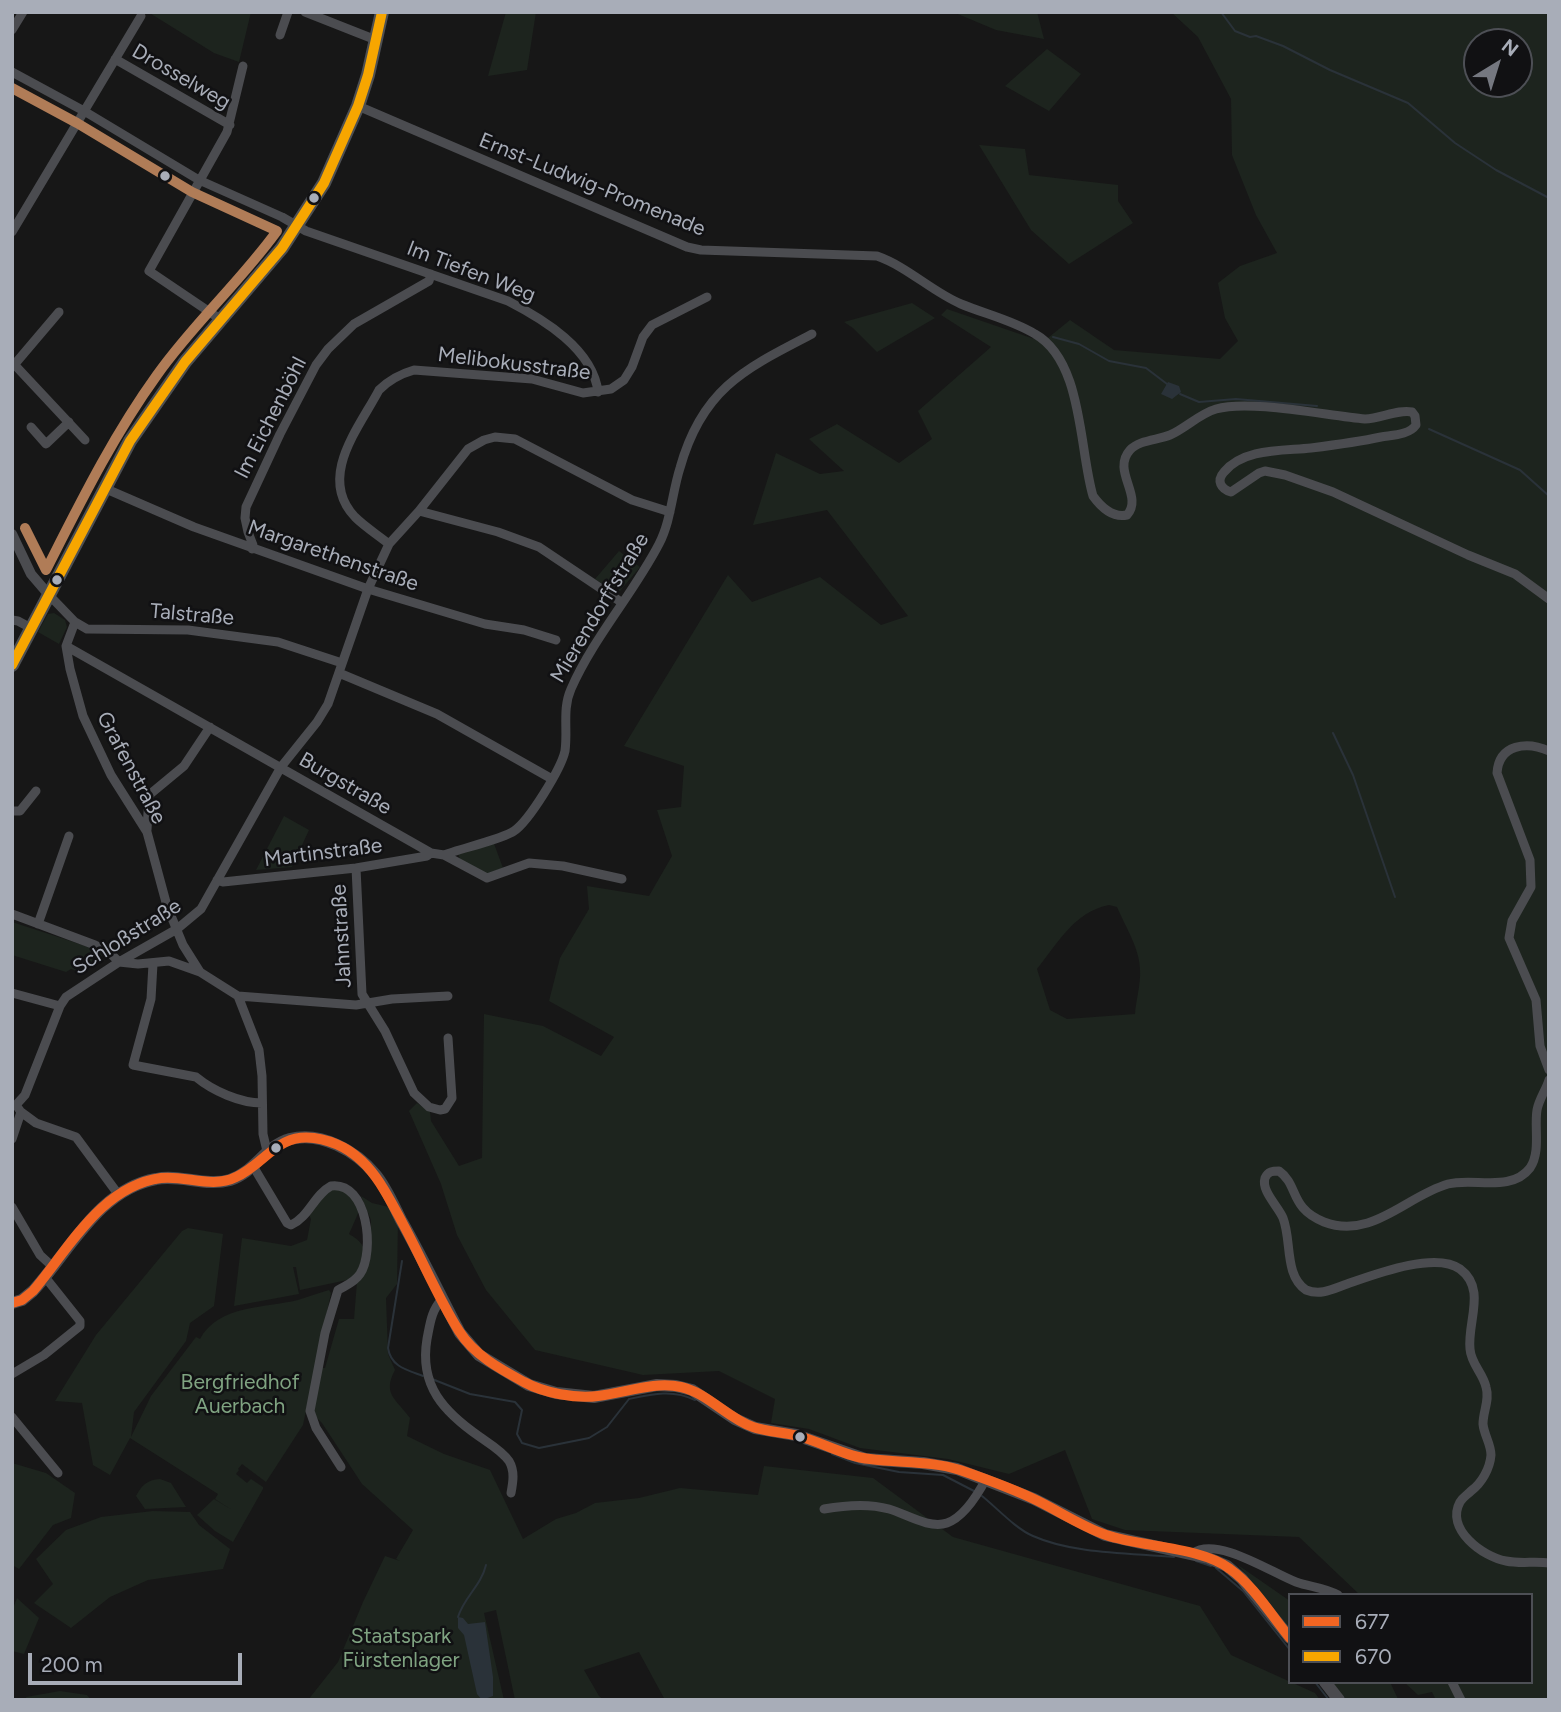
<!DOCTYPE html>
<html>
<head>
<meta charset="utf-8">
<style>
	body { margin:0 }
	#map { position:relative; width:1561px; height:1712px; overflow:hidden; background:#171717; font-family:Figtree,sans-serif }
	canvas { display:block }
	.frame { position:absolute; inset:0; border:14px solid #a8adb8; pointer-events:none }
	.legend { position:absolute; left:1288px; top:1593px; width:245px; height:91px; box-sizing:border-box; background:#111113; border:2px solid #4d4f55; margin:0; padding:9px 12px; list-style:none; font-size:21px; color:#a8adb8 }
	.legend li { display:flex; align-items:center; gap:14px; height:35px }
	.legend b { width:35px; border:2px solid #4d4f55 }
	.north { position:absolute; left:1463px; top:28px; width:70px; height:70px; box-sizing:border-box; background:#111113; border:2px solid #4d4f55; border-radius:50%; rotate:38deg; font-size:19px; font-weight:700; line-height:28px; text-align:center; color:#a8adb8 }
	.north::after { content:''; display:block; margin:auto; width:24px; height:32px; background:#757880; clip-path:polygon(50% 0,100% 100%,50% 72%,0 100%) }
	.scale { position:absolute; left:28px; top:1653px; width:214px; height:32px; box-sizing:border-box; border:4px solid #a8adb8; border-top:0; padding-left:9px; font-size:21px; line-height:24px; white-space:nowrap; color:#a8adb8; -webkit-text-stroke:5px #111113; paint-order:stroke }
</style>
</head>
<body>
<div id="map">
<canvas width="1561" height="1712"></canvas>
<div class="frame"></div>
<ul class="legend">
<li><b style="height:9px;background:#f26522"></b>677</li>
<li><b style="height:9px;background:#f7a600"></b>670</li>
</ul>
<div class="north">N</div>
<div class="scale">200 m</div>
</div>
<script>
const g = document.querySelector('canvas').getContext('2d');
g.lineJoin = 'round';
function paint(path, color) { g.fillStyle = color; g.fill(path, 'evenodd'); }
function stroke(path, color, width, dash) { g.strokeStyle = color; g.lineWidth = width; g.lineCap = dash ? 'butt' : 'round'; g.setLineDash(dash || []); g.stroke(path); }
function write(font, color, halo, rows, align = 'center') {
  g.font = font + ' Figtree,sans-serif'; g.lineWidth = 5; g.setLineDash([]); g.textBaseline = 'middle'; g.strokeStyle = halo; g.fillStyle = color; for (const [text, x, y, turn = 0] of rows) {
    g.save(); g.translate(x, y); g.rotate((+turn || 0) * Math.PI / 180); g.textAlign = isNaN(turn) ? turn : align; if (halo) g.strokeText(text, 0, 0); g.fillText(text, 0, 0); g.restore();
  }
}
const green = new Path2D(`
	M148,12H251L239,62L214,53Z
	M506,12H536L527,70L488,76Z
	M953,12H1037L1044,39L996,30Z
	M1171,12H1549V1700H1436L1432,1692L1418,1695L1404,1682H1531V1595H1360L1299,1537L1125,1530L1092,1519L1065,1450L1009,1474L948,1459L860,1448L809,1429L771,1423L775,1399L719,1371L643,1375L535,1350L486,1290L457,1235L441,1184L409,1111L417,1103L430,1112L431,1121L459,1166L482,1158L484,1014L543,1026L601,1056L614,1037L549,1001L560,958L589,909L587,886L649,896L672,856L657,810L681,807L684,766L624,746L728,575L752,602L820,577L881,625L908,616L827,510L753,525L776,453L820,474L844,471L809,439L837,424L899,463L932,439L918,411L991,347L941,315L947,309L1043,342L1070,320L1114,350L1220,359L1238,341L1225,318L1218,283L1240,266L1277,253L1256,215L1232,155L1231,99L1198,37ZM1477,42H1519V84H1477ZM1109,905L1117,907C1125,926 1140,949 1140,970C1141,983 1136,1000 1135,1014L1067,1019L1050,1010L1037,969C1058,943 1074,912 1109,905Z
	M1047,49L1081,74L1049,111L1005,86Z
	M979,145L1025,149L1029,175L1118,185V201L1133,223L1069,264L1031,230Z
	M912,303L935,318L877,352L853,328L844,322Z
	M619,551L640,567L620,591L614,592L595,579Z
	M54,613L65,620L67,627L59,644L38,632L48,614Z
	M284,816L309,830L292,867L256,870Z
	M493,841L503,868L486,874L460,860L458,853Z
	M12,922L92,948L104,955L80,972L71,969L66,972L12,955Z
	M337,1188L346,1190L360,1209L349,1234C373,1247 365,1261 352,1279L300,1290L296,1267H293L299,1294L234,1306L242,1238L291,1246L307,1240L311,1219L309,1215L327,1191Z
	M361,1196L372,1203L389,1207L398,1218L397,1284L386,1298L388,1354L395,1370C382,1394 396,1399 410,1418L407,1436L444,1454L490,1470L523,1539L556,1519L576,1513L595,1503L639,1498L680,1488L758,1495L764,1466L873,1478L953,1537L1200,1606L1231,1655L1315,1693L1320,1700H665L639,1652L584,1670L599,1696L604,1700H515L496,1610L484,1613L504,1700H308L338,1662L363,1602L385,1556L400,1561L396,1559L413,1530L362,1484L322,1423L313,1414L322,1368H325L339,1319H354L357,1282L371,1248V1220Z
	M188,1228L223,1234L214,1306L190,1323L186,1341L134,1412L131,1437L151,1396L196,1337L200,1339C218,1305 265,1308 298,1300C308,1297 318,1293 329,1290L331,1293L303,1425L266,1482L242,1464L238,1469L239,1470L236,1474L247,1483L251,1479L263,1487V1489L233,1542L215,1531L197,1515L214,1499L232,1510L215,1499L218,1494L130,1438L110,1475L93,1465L82,1403L55,1401L96,1335L182,1231Z
	M12,1463L46,1473L75,1493L71,1518L53,1525L19,1569L12,1565Z
	M160,1479L171,1483L186,1507L145,1509L136,1496C142,1485 147,1480 160,1479Z
	M153,1511L190,1512L199,1525L230,1549L223,1569L148,1580L110,1597L71,1628L34,1603L53,1584L36,1559L66,1530L101,1517Z
	M1238,1565L1290,1601V1630V1629Z
	M17,1598L39,1618L24,1654L12,1651V1611Z
	M1332,1682H1390L1398,1699L1346,1700Z
	M60,1691L87,1695L91,1700H27L26,1697Z`);
const water = new Path2D(`
	M1168,382L1179,386L1181,392L1172,399L1161,394Z
	M458,1617L463,1618L468,1624L485,1622L493,1677V1696L482,1700L477,1694L464,1635L458,1628Z`);
const stream = new Path2D(`
	M1221,12L1235,31L1250,37L1256,36L1283,46L1330,70L1408,103L1455,143L1496,170L1549,198
	M1053,337L1079,344L1109,361L1146,368L1167,384
	M1180,394L1199,402L1236,399L1317,406
	M1429,429L1520,470L1549,496
	M1333,733L1353,775L1395,897
	M402,1261L388,1348C391,1367 407,1370 423,1376
	M432,1379L470,1394L515,1402L522,1410L517,1434L522,1443L539,1448L589,1438L607,1427L629,1399C652,1394 673,1389 695,1400
	M832,1454L855,1463L899,1472L943,1475L974,1491
	M982,1496C997,1508 1016,1529 1033,1536C1073,1554 1130,1553 1174,1557
	M1196,1561L1211,1566
	M1216,1568L1243,1591L1290,1650
	M458,1617C464,1597 481,1586 486,1565
	M1315,1682L1329,1700`);
const minor = new Path2D(`
	M305,12L376,40
	M12,30L23,12
	M280,35L288,12
	M115,59L230,125
	M12,72L84,111L199,180L282,217L306,231L508,301C543,319 593,349 598,392
	M358,106L687,247L701,250L877,256C908,267 931,291 961,304C985,314 1012,320 1035,334C1083,361 1079,449 1093,496C1101,507 1113,518 1127,515C1144,496 1111,471 1130,450C1139,440 1158,440 1170,435C1186,428 1199,414 1216,409C1250,399 1328,416 1365,419C1380,419 1398,409 1412,412L1415,416L1416,425C1409,435 1393,435 1381,437C1358,442 1335,445 1311,448C1283,451 1244,448 1224,472C1216,481 1221,489 1231,492L1259,473L1265,471L1285,475L1333,492L1468,555L1515,574L1549,599
	M12,232L141,16
	M220,319L149,271L227,132L243,66
	M12,362L85,440
	M14,365L59,312
	M31,427L46,444L69,422
	M104,488L194,527L368,589L485,624L524,630L556,640
	M419,511L498,532L539,547L621,602
	M389,544C378,535 365,527 355,517C317,477 359,428 379,390C390,379 400,374 414,370L532,379L583,393L611,389L624,380L632,367L643,337L652,325L707,297
	M252,549L253,545L248,532L245,518L246,507L280,434L316,365L328,349L354,324L429,281L431,274
	M49,595L75,622L87,629L188,630L278,642L342,663
	M12,620L18,621L31,628
	M75,622L66,646L70,669L83,716L111,775L147,832L167,906L183,945L200,972L238,996L259,1050L262,1076L263,1134L267,1151
	M66,646L431,853L444,855L487,878L529,863L563,866L622,879
	M339,673L437,714L552,779
	M1549,751C1527,741 1499,744 1497,773L1530,860L1531,887L1512,921L1509,938L1536,1000L1540,1046L1549,1070
	M12,811H20L36,791
	M147,830L149,795L184,766L210,727
	M444,855C459,849 503,839 514,831C529,821 561,769 565,751C568,730 562,709 571,689C594,637 633,594 659,544C671,521 672,493 680,468C702,389 744,369 812,334
	M356,868L362,994L385,1031L414,1093L429,1107L440,1110L445,1109L452,1098L448,1038
	M217,880L223,882L356,868L427,856L431,853
	M12,914L95,945L109,952L119,962L138,964L169,961L200,972
	M38,924L69,836
	M153,964L151,999L133,1065L196,1077C213,1091 240,1103 262,1103
	M12,993L60,1006
	M238,996L356,1005L392,999L448,996
	M1549,1080C1546,1090 1539,1099 1537,1110C1534,1127 1541,1152 1530,1168C1511,1193 1473,1177 1448,1184C1406,1196 1372,1240 1324,1222C1289,1208 1299,1185 1279,1171C1273,1171 1268,1171 1265,1178C1261,1191 1278,1206 1283,1218C1292,1241 1284,1275 1306,1290C1321,1296 1333,1289 1347,1284C1373,1275 1435,1251 1460,1269C1487,1289 1467,1322 1470,1349C1471,1364 1483,1373 1486,1387C1490,1400 1483,1411 1483,1424C1484,1435 1491,1444 1491,1455C1490,1468 1482,1483 1471,1491C1467,1495 1463,1497 1460,1502C1445,1529 1483,1557 1506,1561C1520,1564 1535,1561 1549,1563
	M21,1112L36,1123L76,1137L118,1194
	M12,1139L21,1112L16,1105L25,1095L60,1006L66,997L119,962L177,929L201,909L281,767L317,722L328,704L368,589L389,544L419,511L468,449L484,440L495,437L515,439L632,500L670,512
	M253,1166L287,1223L291,1225C309,1217 314,1195 331,1186C368,1181 375,1252 360,1274C354,1283 346,1285 338,1290L325,1333L310,1411L316,1428L341,1467
	M12,1207L40,1255L53,1267
	M442,1299C431,1311 430,1324 427,1339C419,1386 444,1412 480,1437C490,1444 502,1451 509,1461C515,1471 513,1482 511,1493
	M12,1374L44,1355L80,1326V1321L45,1277
	M12,1417L58,1473
	M824,1509C846,1505 868,1503 889,1509C906,1514 929,1529 947,1523C964,1517 978,1494 986,1479
	M1193,1553C1217,1536 1272,1573 1296,1582C1310,1587 1324,1587 1338,1595
	M1452,1682L1461,1700`);
const tertiary = new Path2D(`
	M12,534L31,574L49,595`);
const secondary = new Path2D(`
	M12,1303L22,1300L33,1291C69,1252 99,1189 156,1179C180,1174 206,1187 230,1180C255,1172 265,1146 290,1139C321,1131 356,1151 375,1174C386,1187 393,1204 401,1220C422,1257 440,1295 460,1333L479,1355L529,1385L556,1393L594,1397L657,1385L676,1386L692,1390L735,1419L755,1428L796,1435L865,1459L923,1463L957,1469L1034,1499L1105,1535L1208,1558L1227,1566L1242,1579L1290,1638
	M1325,1682L1339,1700`);
const primary = new Path2D(`
	M12,665L130,441L185,362L282,248L324,183L358,106L368,75L382,12`);
const bus1 = new Path2D(`
	M12,1303L22,1300L33,1291C68,1250 101,1186 161,1178C186,1175 212,1189 236,1177C265,1164 277,1133 314,1138C364,1145 382,1185 403,1224C422,1259 438,1298 459,1331C474,1355 500,1369 524,1382C544,1393 576,1399 598,1396C626,1393 653,1381 681,1387C708,1393 727,1418 753,1427C767,1432 783,1432 798,1436C822,1442 846,1457 870,1459C900,1463 932,1461 960,1470C986,1479 1014,1489 1038,1501C1060,1512 1083,1527 1106,1535C1141,1547 1202,1547 1230,1569C1254,1586 1271,1615 1290,1638`);
const bus2 = new Path2D(`
	M12,665L130,441L185,362L282,248L324,183L358,106L368,75L382,12`);
const bus3 = new Path2D(`
	M12,88L77,123L192,192L277,231C240,282 193,324 157,375C113,436 80,503 46,570L25,528`);
const markers = [
	[165,176,6,"#a8adb8"],
	[314,198,6,"#a8adb8"],
	[57,580,6,"#a8adb8"],
	[276,1148,6,"#a8adb8"],
	[800,1437,6,"#a8adb8"]
];
const streetNames = [
	["Drosselweg",181,77,30],
	["Ernst-Ludwig-Promenade",592,185,22],
	["Im Tiefen Weg",471,272,21],
	["Melibokusstraße",514,364,7],
	["Im Eichenböhl",271,418,-63],
	["Margarethenstraße",333,556,19],
	["Mierendorffstraße",600,608,-59],
	["Talstraße",192,615,5],
	["Grafenstraße",131,768,62],
	["Burgstraße",345,784,30],
	["Martinstraße",323,853,-7],
	["Jahnstraße",342,936,-93],
	["Schloßstraße",127,937,-32]
];
const parkNames = [
	["Bergfriedhof",240,1383],
	["Auerbach",240,1407],
	["Staatspark",401,1637],
	["Fürstenlager",401,1661]
];
paint(green, '#1d241e');
paint(water, '#2a3239');
stroke(stream, '#2a3239', 2);
stroke(minor, '#4b4c50', 9);
stroke(tertiary, '#4b4c50', 10);
stroke(secondary, '#4a4a4e', 12);
stroke(primary, '#4d4f52', 14);
stroke(bus1, '#f26522', 10);
stroke(bus2, '#f7a600', 10);
stroke(bus3, '#b07c57', 10);
for (const [x, y, r, color] of markers) { const dot = new Path2D(); dot.arc(x, y, r, 0, 2 * Math.PI); g.fillStyle = color; g.fill(dot); stroke(dot, '#111113', 2.5); }
write('21px', '#a8adb8', '#111113', streetNames);
write('21px', '#7fa381', '#111113', parkNames);
</script>
</body>
</html>
